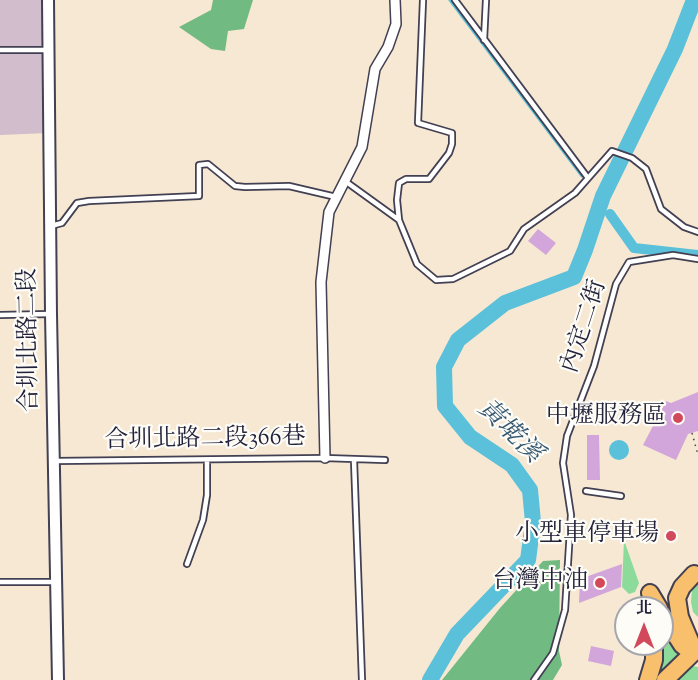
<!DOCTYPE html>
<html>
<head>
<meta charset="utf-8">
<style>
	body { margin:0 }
	#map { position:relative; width:698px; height:680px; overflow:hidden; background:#f6e8d2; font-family:"Sorts Mill Goudy","Noto Serif TC",serif }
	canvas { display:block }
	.north { position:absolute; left:614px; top:596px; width:60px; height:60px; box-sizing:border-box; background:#fdfcf7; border:2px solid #a5a5ac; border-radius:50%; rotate:0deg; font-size:16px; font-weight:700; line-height:24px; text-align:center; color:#22223b }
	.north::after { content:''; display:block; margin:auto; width:21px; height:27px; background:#d1495b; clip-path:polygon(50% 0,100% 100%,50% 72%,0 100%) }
</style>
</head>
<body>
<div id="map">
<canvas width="698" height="680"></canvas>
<div class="north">北</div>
</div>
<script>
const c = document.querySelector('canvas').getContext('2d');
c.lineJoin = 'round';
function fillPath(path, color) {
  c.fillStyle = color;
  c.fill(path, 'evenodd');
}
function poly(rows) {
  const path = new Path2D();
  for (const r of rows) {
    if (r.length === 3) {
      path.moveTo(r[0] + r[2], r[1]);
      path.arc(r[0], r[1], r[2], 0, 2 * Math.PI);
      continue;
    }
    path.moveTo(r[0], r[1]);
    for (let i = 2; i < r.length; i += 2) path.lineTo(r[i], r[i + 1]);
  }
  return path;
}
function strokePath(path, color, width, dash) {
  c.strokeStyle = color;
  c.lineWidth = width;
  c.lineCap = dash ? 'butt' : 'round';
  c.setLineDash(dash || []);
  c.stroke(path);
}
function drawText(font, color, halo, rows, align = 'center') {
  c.font = font + ' "Sorts Mill Goudy","Noto Serif TC",serif';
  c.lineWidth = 4.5;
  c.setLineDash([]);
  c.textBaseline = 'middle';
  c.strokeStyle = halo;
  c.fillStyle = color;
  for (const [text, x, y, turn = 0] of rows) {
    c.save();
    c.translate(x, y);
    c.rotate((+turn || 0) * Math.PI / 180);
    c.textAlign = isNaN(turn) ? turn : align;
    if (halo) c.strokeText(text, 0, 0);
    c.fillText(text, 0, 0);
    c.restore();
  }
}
const industrial = poly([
	[0,0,43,0,48,133,0,135]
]);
const green = poly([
	[624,540,639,583,635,592,629,594,622,587],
	[698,580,698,617,693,612,691,602,692,590],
	[662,628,678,648,678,654,676,661,660,679,658,676],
	[693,666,698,667,698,680,669,680,682,667]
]);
const forest = poly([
	[213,0,253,0,244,29,228,31,225,51,211,49,179,27,211,10],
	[560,560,559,651,562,665,553,680,442,680,500,608,543,561]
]);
const water = poly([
	[619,450,10]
]);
const stream = poly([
	[450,0,582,176]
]);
const canal = poly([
	[610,214,634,248,698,255]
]);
const river = poly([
	[430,680,457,634,528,560,533,522,530,490,512,465,470,437,445,406,444,367,458,340,505,303,574,277,585,250,603,196,675,49,694,0]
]);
const building = poly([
	[538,229,556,243,546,255,528,241],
	[698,392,698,431,688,434,676,460,643,445,666,401,671,403],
	[587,435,599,435,600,480,587,480],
	[622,564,621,587,579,603,580,579],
	[591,646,614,651,611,666,588,661]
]);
const path = poly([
	[692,433,698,455]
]);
const service = poly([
	[455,0,588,178],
	[484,40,486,0],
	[0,50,48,50],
	[345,181,399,220,417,264,436,280,453,279,510,251,524,229,575,193,612,151,632,158,646,169,661,209,684,227,698,232],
	[399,220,397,200,399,183,406,179,429,179,449,153,452,144,452,133,418,123,423,0],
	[51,226,62,223,77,203,89,201,199,196,199,165,208,164,235,186,245,187,289,186,336,197],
	[0,315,51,314],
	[354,460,362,680],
	[55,461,325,458,385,460],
	[586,491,621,496],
	[187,564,203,520,207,495,207,460],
	[0,582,57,582],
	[534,680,553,653,565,610,571,515,563,463,567,436,594,366,616,284,629,262,673,255,698,259]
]);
const minor = poly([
	[325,458,321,282,329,212,362,147,375,69,388,47,396,24,395,0]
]);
const tertiary = poly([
	[48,0,51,314,58,680]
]);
const motorway = poly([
	[650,593,659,608],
	[662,614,682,645,691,652],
	[693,653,691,643,680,617,677,598,682,587,694,574],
	[648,680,654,660,654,644],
	[665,680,693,653]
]);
const markers = [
	[678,418,6,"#d1495b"],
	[671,536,6,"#d1495b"],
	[600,583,6,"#d1495b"]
];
const streetNames = [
	["內定二街",586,327,-72],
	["合圳北路二段",31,340,-91],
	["合圳北路二段366巷",205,441,-1]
];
const poiNames = [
	["中壢服務區",666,418],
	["小型車停車場",659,536],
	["台灣中油",588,583]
];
const waterNames = [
	["黃墘溪",508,433,44]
];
fillPath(industrial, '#d1bdcb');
fillPath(green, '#8cdb9a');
fillPath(forest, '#71bb82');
fillPath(water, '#5bc0d9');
strokePath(stream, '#5bc0d9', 3);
strokePath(canal, '#5bc0d9', 10);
strokePath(river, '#5bc0d9', 16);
fillPath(building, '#d2a6da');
strokePath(service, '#424052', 8);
strokePath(minor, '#424052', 12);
strokePath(tertiary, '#424052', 14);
strokePath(motorway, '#424052', 20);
strokePath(path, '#424052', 1.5, [1.5, 4.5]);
strokePath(service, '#fff', 4.5);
strokePath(minor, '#fff', 9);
strokePath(tertiary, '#fff', 10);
strokePath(motorway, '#f8bf6c', 16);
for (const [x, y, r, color] of markers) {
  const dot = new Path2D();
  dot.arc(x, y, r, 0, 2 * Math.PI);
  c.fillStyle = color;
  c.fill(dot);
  strokePath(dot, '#fdfcf7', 2);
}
drawText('24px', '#22223b', '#fdfcf7', streetNames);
drawText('24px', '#22223b', '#fdfcf7', poiNames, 'right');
drawText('italic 26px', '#365972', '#fdfcf7', waterNames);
</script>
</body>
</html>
